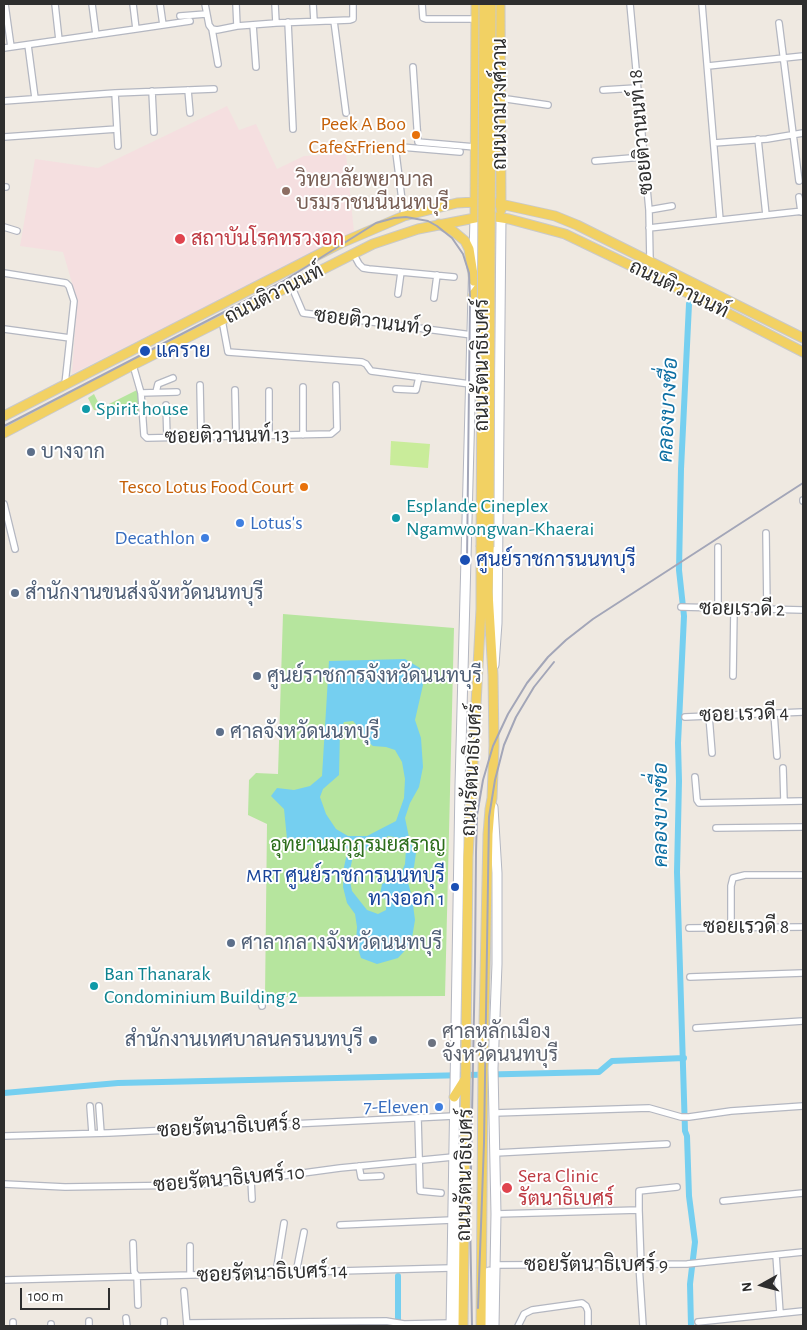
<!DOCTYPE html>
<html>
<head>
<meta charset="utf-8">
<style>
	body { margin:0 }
	#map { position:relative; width:807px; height:1330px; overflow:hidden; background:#efe9e1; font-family:"Alegreya Sans",sans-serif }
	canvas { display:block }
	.frame { position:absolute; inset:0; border:5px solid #2e2e2e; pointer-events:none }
	.north { position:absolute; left:737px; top:1260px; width:50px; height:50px; -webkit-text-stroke:4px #fff; paint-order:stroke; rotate:263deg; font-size:14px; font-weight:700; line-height:20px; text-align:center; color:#2e2e2e }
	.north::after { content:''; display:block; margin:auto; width:18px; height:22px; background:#2e2e2e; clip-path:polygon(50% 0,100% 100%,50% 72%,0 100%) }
	.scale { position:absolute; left:20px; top:1288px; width:90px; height:22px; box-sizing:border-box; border:2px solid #2e2e2e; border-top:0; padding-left:6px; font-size:15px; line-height:18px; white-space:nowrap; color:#2e2e2e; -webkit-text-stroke:4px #fff; paint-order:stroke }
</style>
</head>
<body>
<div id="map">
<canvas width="807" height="1330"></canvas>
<div class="frame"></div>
<div class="north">N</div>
<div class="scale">100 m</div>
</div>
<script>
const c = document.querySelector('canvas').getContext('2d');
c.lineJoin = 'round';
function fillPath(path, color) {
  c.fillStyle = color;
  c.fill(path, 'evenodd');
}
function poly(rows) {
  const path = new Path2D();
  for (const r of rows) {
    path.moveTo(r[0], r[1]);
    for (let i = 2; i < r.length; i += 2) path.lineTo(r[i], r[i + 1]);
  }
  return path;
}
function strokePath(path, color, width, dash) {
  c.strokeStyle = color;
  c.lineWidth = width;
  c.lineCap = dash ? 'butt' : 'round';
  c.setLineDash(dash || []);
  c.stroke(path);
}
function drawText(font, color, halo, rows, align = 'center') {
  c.font = font + ' "Alegreya Sans",Sarabun,sans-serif';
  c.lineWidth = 4;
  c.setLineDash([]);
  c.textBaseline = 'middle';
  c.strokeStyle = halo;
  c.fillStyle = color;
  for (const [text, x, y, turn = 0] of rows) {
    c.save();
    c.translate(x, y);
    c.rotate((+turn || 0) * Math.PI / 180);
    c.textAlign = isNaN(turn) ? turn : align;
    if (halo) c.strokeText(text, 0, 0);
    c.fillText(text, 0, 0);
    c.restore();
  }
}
const medical = poly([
	[227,106,239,130,256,124,277,169,304,156,346,154,354,232,72,374,77,300,63,252,20,246,35,159,98,168]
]);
const green = poly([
	[139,389,139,411,94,410,88,398,94,394,101,408],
	[283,614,454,628,445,996,265,997,267,824,248,815,249,780,256,773,278,774]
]);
const pitch = poly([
	[391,441,430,444,428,468,390,465]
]);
const water = poly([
	[405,659,420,668,423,685,415,720,421,738,423,767,419,787,410,803,405,818,410,842,416,853,414,867,407,879,412,897,415,920,411,944,398,958,377,964,361,958,356,942,357,927,355,914,347,903,343,887,344,867,348,849,330,844,315,845,300,845,287,839,284,809,271,796,277,788,294,790,310,786,322,776,329,661],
	[353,721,361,730,366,740,373,746,386,747,395,750,402,762,405,779,404,798,396,821,367,836,348,836,336,829,326,814,320,797,323,789,339,775,340,731,344,722],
	[388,836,399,838,406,849,405,864,400,876,382,884,380,895,386,900,386,910,378,914,367,910,352,891,350,881,350,870,353,856,358,851,364,849,370,852]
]);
const canal = poly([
	[689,304,681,469,679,570,684,616,678,743,679,781,677,872,685,1131,687,1136,689,1196,695,1242,690,1284,691,1326],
	[4,1093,118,1083,599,1072,612,1061,684,1058],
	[398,1326,398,1276]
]);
const minor = poly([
	[5,4,11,47],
	[55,4,59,40],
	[92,4,96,35],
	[205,4,209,25,212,29,218,64],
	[236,4,237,26],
	[275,4,276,23],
	[313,4,314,21],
	[422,4,423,18,426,19,476,19],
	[630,4,649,210,650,261],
	[702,4,720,220],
	[180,16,206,14],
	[334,21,346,113],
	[288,22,293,129],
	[779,23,799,181],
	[163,25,190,21],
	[253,25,256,67],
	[136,29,163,25,160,4],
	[212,29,217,30,237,26,276,23,350,20,353,19,353,4],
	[28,45,35,98],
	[4,48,136,29,133,4],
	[708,66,803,56],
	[413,67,418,142,475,147],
	[188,90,190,113],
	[603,90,636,88],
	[152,91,154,132],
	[500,98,548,105],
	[4,101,115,93,214,89],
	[117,129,118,146],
	[4,137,117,129,115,93],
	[758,139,766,215],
	[714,143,767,139,803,133],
	[595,161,643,157],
	[4,187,6,187],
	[799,197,801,212],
	[649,210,672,206],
	[404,216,396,153,401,147,460,152],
	[4,227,17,231],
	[649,228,803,211],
	[353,253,359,264,363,268,369,269,454,277],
	[4,273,66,283,69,286,74,301,65,384],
	[291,285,303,313,472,335],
	[398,294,401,272],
	[434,298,437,275],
	[222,320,228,352,362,362,366,364,371,371,470,384],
	[4,329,70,338],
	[133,365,141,393,144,435,147,438,331,434,337,429,336,385],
	[200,385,201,436],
	[303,387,303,435],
	[396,389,416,390,419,377],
	[235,390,236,436],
	[269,391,269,436],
	[156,392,158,384,173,378],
	[141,393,177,392],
	[166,405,167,437],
	[803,501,803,500],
	[4,504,15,549],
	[766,533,767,609],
	[718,547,718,608],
	[681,607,803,610],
	[733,676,734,609],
	[774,713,777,756],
	[709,716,712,753],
	[685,717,803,712],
	[783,768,784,801],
	[695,777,697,800,699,803,803,801],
	[716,828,803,827],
	[731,927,731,886,733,878,745,875,803,875],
	[689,928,803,927],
	[690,977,803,973],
	[261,1000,262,1006],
	[696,1028,803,1021],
	[90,1106,92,1133],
	[99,1106,101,1133],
	[494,1113,649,1108,681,1117,689,1117,731,1111,803,1106],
	[418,1118,420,1191,441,1193],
	[4,1136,109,1133,454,1116],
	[495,1153,667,1144],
	[359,1166,361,1177,381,1176],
	[251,1180,252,1199],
	[4,1184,65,1187,193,1185,244,1181,340,1168,453,1157],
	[723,1201,803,1193],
	[639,1210,639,1191,677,1187],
	[496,1214,639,1210,641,1265],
	[340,1225,452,1220],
	[133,1243,134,1272,137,1276,138,1305],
	[190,1246,190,1275],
	[776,1255,780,1313],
	[495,1265,687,1264,803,1252],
	[639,1265,643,1326],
	[276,1273,284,1223],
	[296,1273,304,1232],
	[4,1280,451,1268],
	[184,1291,187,1326],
	[126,1318,127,1326],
	[89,1321,89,1326],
	[164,1321,164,1326],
	[13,1322,13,1326],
	[698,1322,803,1311],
	[187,1323,386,1321,404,1324,451,1323],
	[51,1324,51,1326],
	[518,1326,524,1314,532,1310,582,1303,586,1306,588,1311,588,1326]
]);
const secondary = poly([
	[494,665,497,623,501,218],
	[493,807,497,873,497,964,493,1068,496,1214,494,1326],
	[451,1326,460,785,475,217],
	[457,1326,459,1149],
	[488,1326,489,1272]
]);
const primary = poly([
	[500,4,501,210],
	[475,217,476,4],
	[439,224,453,231,465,241,469,249,474,281],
	[473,295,484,281],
	[4,416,341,243,404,216,457,203,475,202,496,203,555,216,577,225,803,338],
	[4,433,133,365,373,244,418,229,480,217,489,216,509,219,565,234,700,299,803,352],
	[454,1097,466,1078],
	[463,1326,468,857,481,609,481,547],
	[481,1326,483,1070,488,834,490,809,492,798,494,746,493,675,488,592,489,547]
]);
const rail = poly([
	[4,426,282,282,376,223,394,218,406,217,428,221,437,226,452,238,463,254,469,273,470,298,467,561],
	[478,1308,484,1143,489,817,495,780,504,745,516,717,534,687,554,662],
	[472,1326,470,1218,475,961,476,852,477,815,483,780,493,746,508,714,527,683,548,657,566,640,593,619,803,483]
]);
const primaryBridge = poly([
	[481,547,484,4],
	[489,547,491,4]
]);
const markers = [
	[416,135,5,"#e8710a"],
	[286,191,5,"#8d6e63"],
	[180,239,6,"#e0444e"],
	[145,351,6,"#1a4fb4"],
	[86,409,5,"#0f9aa8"],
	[31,452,5,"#5c6f8a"],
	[304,487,5,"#e8710a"],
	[396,518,5,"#0f9aa8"],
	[240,523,5,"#3f7fe0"],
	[205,538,5,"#3f7fe0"],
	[465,560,6,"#1a4fb4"],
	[15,593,5,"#5c6f8a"],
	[257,676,5,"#5c6f8a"],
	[220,732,5,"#5c6f8a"],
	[455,887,5,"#1a4fb4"],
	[231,943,5,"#5c6f8a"],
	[94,986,5,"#0f9aa8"],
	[373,1040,5,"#5c6f8a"],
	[432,1043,5,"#6b7280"],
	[439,1107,5,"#3f7fe0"],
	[507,1188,6,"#e0444e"]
];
const streetNames = [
	["ถนนงามวงศ์วาน",500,104,-90],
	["ซอยติวานนท์ 18",641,132,-95],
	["ถนนติวานนท์",679,289,26],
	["ถนนติวานนท์",274,294,-27],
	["ซอยติวานนท์ 9",373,322,7],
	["ถนนรัตนาธิเบศร์",482,365,-90],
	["ซอยติวานนท์ 13",227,436,-1],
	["ซอยเรวดี 2",742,609,1],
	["ซอย เรวดี 4",744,714,-2],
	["ถนนรัตนาธิเบศร์",472,770,-87],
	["ซอยเรวดี 8",746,927],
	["ซอยรัตนาธิเบศร์ 8",229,1127,-3],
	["ถนนรัตนาธิเบศร์",465,1175,-89],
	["ซอยรัตนาธิเบศร์ 10",229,1179,-5],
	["ซอยรัตนาธิเบศร์ 9",596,1265],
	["ซอยรัตนาธิเบศร์ 14",272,1273,-2]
];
const foodNames = [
	["Peek A Boo",406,124],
	["Cafe&Friend",406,147],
	["Tesco Lotus Food Court",294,487]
];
const educationNames = [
	["วิทยาลัยพยาบาล",296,180],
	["บรมราชนนีนนทบุรี",296,203]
];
const healthNames = [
	["สถาบันโรคทรวงอก",191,239],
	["Sera Clinic",518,1176],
	["รัตนาธิเบศร์",518,1199]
];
const transitNames = [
	["แคราย",156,351],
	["ศูนย์ราชการนนทบุรี",476,560],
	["MRT ศูนย์ราชการนนทบุรี",445,876,"right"],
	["ทางออก 1",445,899,"right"]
];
const cultureNames = [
	["Spirit house",96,409],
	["Esplande Cineplex",406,506],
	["Ngamwongwan-Khaerai",406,529],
	["Ban Thanarak",104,974],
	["Condominium Building 2",104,997]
];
const serviceNames = [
	["บางจาก",41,452],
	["สำนักงานขนส่งจังหวัดนนทบุรี",25,593],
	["ศูนย์ราชการจังหวัดนนทบุรี",267,676],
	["ศาลจังหวัดนนทบุรี",230,732],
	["ศาลากลางจังหวัดนนทบุรี",241,943],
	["สำนักงานเทศบาลนครนนทบุรี",363,1040,"right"]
];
const shopNames = [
	["Lotus's",250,523,"left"],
	["Decathlon",195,538],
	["7-Eleven",429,1107]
];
const parkNames = [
	["อุทยานมกุฎรมยสราญ",358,845]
];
const worshipNames = [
	["ศาลหลักเมือง",442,1032],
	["จังหวัดนนทบุรี",442,1055]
];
const waterNames = [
	["คลองบางซื่อ",668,410,-87],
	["คลองบางซื่อ",661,815,-90]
];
fillPath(medical, '#f5dfe0');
fillPath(green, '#b6e59e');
fillPath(pitch, '#c9ec9a');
fillPath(water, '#75cff0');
strokePath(canal, '#75cff0', 6);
strokePath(minor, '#b4b7c1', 8);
strokePath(secondary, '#b4b7c1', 11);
strokePath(primary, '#c9c9c9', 11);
strokePath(minor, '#fff', 5.5);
strokePath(secondary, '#fff', 9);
strokePath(primary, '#f2d163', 9);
strokePath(rail, '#a3a6b8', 2);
strokePath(primaryBridge, '#c9c9c9', 11, []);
strokePath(primaryBridge, '#f2d163', 9);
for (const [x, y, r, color] of markers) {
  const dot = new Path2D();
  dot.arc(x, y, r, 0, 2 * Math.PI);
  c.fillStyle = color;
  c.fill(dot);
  strokePath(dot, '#fff', 2);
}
drawText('20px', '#2e2e2e', '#fff', streetNames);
drawText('20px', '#c56008', '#fff', foodNames, 'right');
drawText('20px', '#785e54', '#fff', educationNames, 'left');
drawText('20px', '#be3a42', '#fff', healthNames, 'left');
drawText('20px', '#164399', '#fff', transitNames, 'left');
drawText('20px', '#0d838f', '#fff', cultureNames, 'left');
drawText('20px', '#4e5e75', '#fff', serviceNames, 'left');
drawText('20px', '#366cbe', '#fff', shopNames, 'right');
drawText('20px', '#2c6e1b', '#fff', parkNames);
drawText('20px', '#5b616d', '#fff', worshipNames, 'left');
drawText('italic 21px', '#0d6fa3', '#fff', waterNames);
</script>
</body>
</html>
